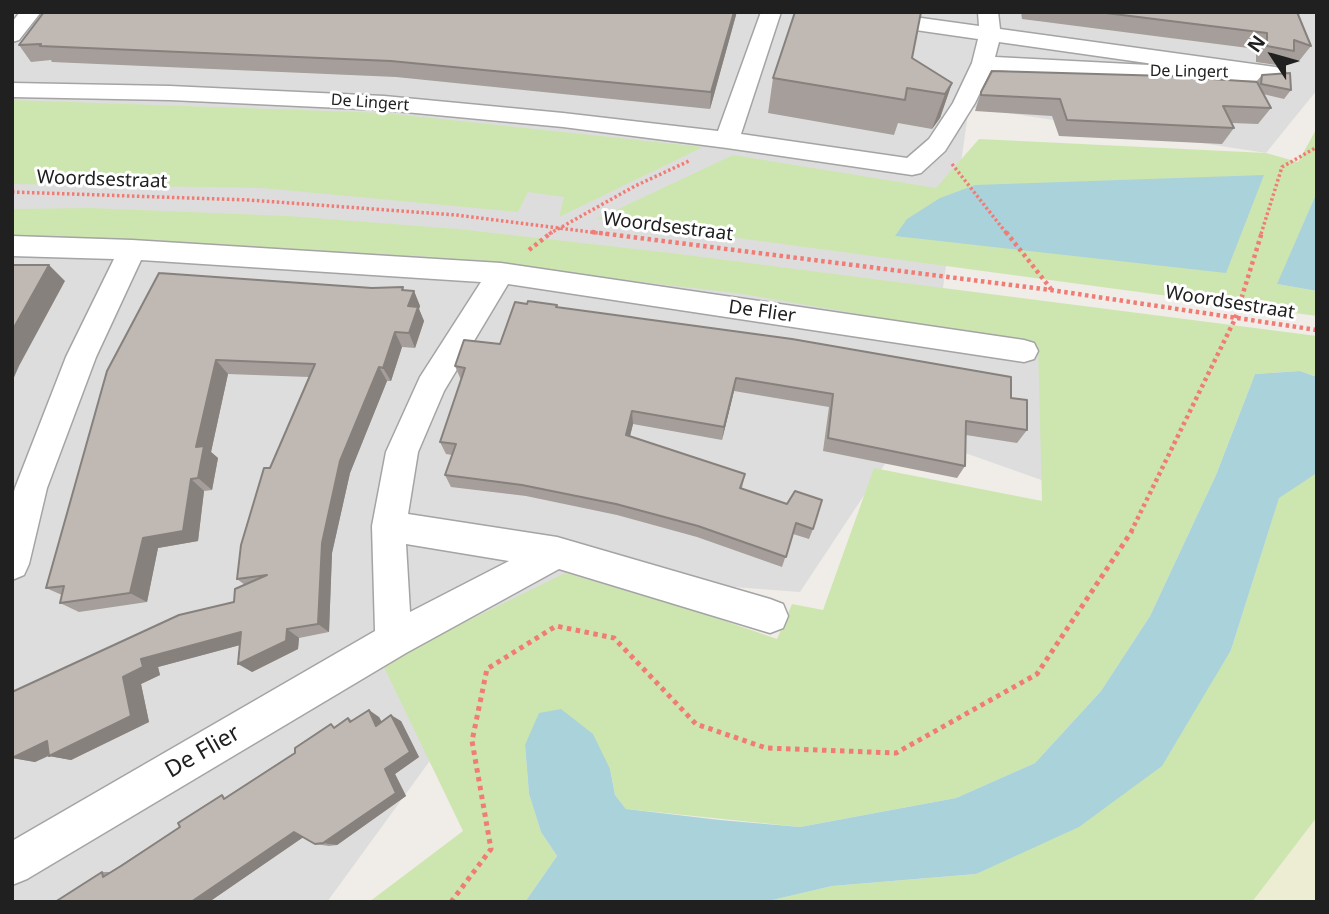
<!DOCTYPE html>
<html>
<head>
<meta charset="utf-8">
<style>
	body { margin:0 }
	#map { position:relative; width:1329px; height:914px; overflow:hidden; background:#f0ece7; font-family:"Noto Sans",sans-serif }
	canvas { display:block }
	.frame { position:absolute; inset:0; border:14px solid #202020; pointer-events:none }
	.north { position:absolute; left:1238px; top:21px; width:70px; height:70px; -webkit-text-stroke:5px #fff; paint-order:stroke; rotate:306deg; font-size:19px; font-weight:700; line-height:28px; text-align:center; color:#202020 }
	.north::after { content:''; display:block; margin:auto; width:24px; height:32px; background:#202020; clip-path:polygon(50% 0,100% 100%,50% 72%,0 100%) }
</style>
</head>
<body>
<div id="map">
<canvas width="1329" height="914"></canvas>
<div class="frame"></div>
<div class="north">N</div>
</div>
<script>
const c = document.querySelector('canvas').getContext('2d');
c.lineJoin = 'round';
function fillPath(path, color) {
  c.fillStyle = color;
  c.fill(path, 'evenodd');
}
function poly(rows) {
  const path = new Path2D();
  for (const r of rows) {
    path.moveTo(r[0], r[1]);
    for (let i = 2; i < r.length; i += 2) path.lineTo(r[i], r[i + 1]);
  }
  return path;
}
function strokePath(path, color, width, dash) {
  c.strokeStyle = color;
  c.lineWidth = width;
  c.lineCap = dash ? 'butt' : 'round';
  c.setLineDash(dash || []);
  c.stroke(path);
}
function drawText(font, color, halo, rows, align = 'center') {
  c.font = font + ' "Noto Sans",sans-serif';
  c.lineWidth = 6;
  c.setLineDash([]);
  c.textBaseline = 'middle';
  c.strokeStyle = halo;
  c.fillStyle = color;
  for (const [text, x, y, turn = 0] of rows) {
    c.save();
    c.translate(x, y);
    c.rotate((+turn || 0) * Math.PI / 180);
    c.textAlign = isNaN(turn) ? turn : align;
    if (halo) c.strokeText(text, 0, 0);
    c.fillText(text, 0, 0);
    c.restore();
  }
}
const residential = poly([
	[12,12,1317,12,1317,90,1266,153,969,107,941,301,1062,321,1081,494,906,432,800,592,654,581,530,638,445,740,327,902,12,902]
]);
const farmland = poly([
	[1317,817,1317,902,1252,902]
]);
const grass = poly([
	[12,100,385,113,703,147,559,217,564,197,528,192,518,212,262,188,12,184],
	[1317,128,1317,192,1278,284,1317,291,1317,316,597,219,733,155,936,188,979,139,1266,153,1298,162],
	[91,208,288,216,458,229,671,253,1317,336,1317,377,1300,371,1255,374,1216,475,1150,616,1101,691,1035,763,956,798,800,827,626,809,615,795,610,769,525,745,529,794,541,832,557,856,525,902,369,902,463,831,382,663,565,573,693,610,777,639,792,604,823,610,874,468,1042,501,1038,345,743,294,434,257,159,242,12,237,12,209],
	[1317,473,1317,817,1252,902,764,902,832,886,976,874,1231,650,1279,497]
]);
const water = poly([
	[1264,175,1226,273,895,236,907,219,940,198,975,185],
	[1317,192,1317,291,1277,284],
	[1300,371,1317,377,1317,473,1279,498,1231,650,1162,766,1079,827,976,874,832,886,764,902,525,902,557,856,541,832,529,794,525,745,539,713,561,709,593,734,610,769,615,795,626,809,720,820,800,827,956,798,1035,763,1101,691,1150,616,1216,475,1255,374]
]);
const pathFar2 = poly([
	[952,164,1007,234],
	[12,192,249,200,456,215,606,234],
	[549,234,635,186,689,161],
	[1261,234,1282,167,1317,147]
]);
const pathFar1 = poly([
	[592,232,1051,290,1317,330],
	[1006,232,1051,289],
	[529,250,552,232],
	[1131,532,1235,319,1262,232]
]);
const path = poly([
	[451,902,491,849,472,741,487,669,556,626,614,638,696,724,766,748,896,753,1037,674,1132,531]
]);
const minor = poly([
	[20,12,41,12,19,40,12,42,12,22,20,12],
	[761,12,781,12,741,134,907,158,929,139,953,103,972,63,978,39,832,18,825,16,822,12,878,12,979,26,978,12,998,12,1000,29,1275,67,1283,69,1286,74,1283,79,1275,81,1147,79,991,70,975,103,945,151,921,173,912,175,727,148,563,127,384,110,170,100,12,97,12,83,170,86,384,96,563,113,718,131,761,12],
	[999,42,1168,66,995,57,999,42],
	[12,236,132,240,501,263,1024,340,1034,343,1038,351,1034,359,1024,362,508,284,444,391,418,452,408,514,557,537,770,599,783,604,788,616,783,628,770,633,559,569,406,653,27,879,12,885,12,841,375,631,372,526,386,452,420,377,481,282,141,260,96,357,47,488,29,564,24,575,12,580,12,498,15,488,66,357,114,259,12,256,12,236],
	[406,544,509,561,410,612,406,544]
]);
const wall = poly([
	[44,12,736,15,710,109,396,77,52,62,51,60,31,62,19,45],
	[1021,12,1296,12,1311,46,1299,61,1289,58,1283,66,1256,62,1256,49,1022,19],
	[912,58,952,83,940,118,932,129,898,123,894,135,768,113,773,78],
	[1262,75,1291,90,1284,99,1263,94,1271,108,1258,124,1232,123,1234,128,1222,144,1059,136,1052,116,975,111,981,92,1256,82],
	[403,287,404,290,414,291,420,306,419,309,424,321,415,348,402,347,391,381,387,381,350,473,332,553,329,632,299,638,298,649,252,672,240,645,158,667,160,675,141,684,149,722,71,760,49,756,35,762,12,758,234,602,245,585,237,579,270,468,309,377,228,374,211,452,218,458,212,490,204,491,198,541,158,548,147,602,79,612,60,603,62,595,46,588,107,371,372,288],
	[558,308,1011,398,1027,430,1017,443,966,435,965,466,957,478,823,451,829,407,734,391,722,440,633,424,630,436,745,474,742,488,813,529,809,539,793,534,782,567,697,537,617,515,526,496,451,487,445,475,452,455,446,454,440,442,461,380,455,366,500,344],
	[379,717,382,722,401,721,419,757,395,774,406,796,337,845,329,846,315,844,303,837,209,902,55,902,102,872,110,872,348,718,353,721]
]);
const shadedWall = poly([
	[734,12,737,12,736,15,710,109,711,92],
	[952,83,940,118,932,129,945,94],
	[49,265,65,281,19,366,12,382,12,331],
	[414,291,420,306,419,309,424,321,415,348,409,333,408,306],
	[395,332,402,347,391,381,383,368],
	[216,360,228,374,211,452,218,458,212,490,198,478,196,447],
	[379,367,387,381,350,473,332,553,329,632,318,624,322,543,340,461],
	[736,378,734,391,722,440,724,427],
	[632,411,633,424,627,448,626,435],
	[191,479,204,491,198,541,158,548,147,602,130,593,143,538],
	[287,629,299,638,298,649,252,672,238,664],
	[241,632,255,641,158,667,160,675,141,684,149,722,71,760,49,756,141,659],
	[369,710,379,717,386,731,376,726],
	[391,715,401,721,419,757,395,774,406,796,337,845,323,843,385,769],
	[47,741,68,746,35,762,12,758],
	[294,832,308,834,209,902,191,902]
]);
const building = poly([
	[44,12,734,12,711,92,391,61,40,46,41,44,19,45,44,12],
	[795,12,921,12,912,58,952,83,945,94,907,88,905,100,773,78,795,12],
	[1098,12,1297,12,1311,46,1294,40,1294,51,1267,46,1267,33,1098,12],
	[992,71,1167,76,1257,82,1271,108,1223,106,1234,128,1067,120,1060,99,981,95,981,92,992,71],
	[1290,73,1291,90,1261,84,1262,75,1290,73],
	[12,265,49,265,12,331,12,265],
	[159,273,372,288,403,287,402,290,414,291,408,306,418,307,409,333,395,332,383,368,379,367,340,461,322,543,318,624,287,629,286,641,238,664,241,632,141,659,143,667,123,677,131,716,49,756,47,741,12,758,12,692,179,615,234,602,235,589,267,575,237,579,241,545,264,468,270,468,315,364,216,360,196,447,204,446,198,478,191,479,183,531,143,538,130,593,60,603,64,586,46,588,107,371,159,273],
	[528,301,557,305,556,307,792,339,1011,377,1011,398,1027,400,1027,430,966,421,965,466,828,438,833,394,736,378,724,427,632,411,626,435,745,474,740,488,787,504,795,491,822,500,813,529,796,523,786,557,698,526,616,504,522,485,445,475,456,444,440,442,465,368,455,366,464,340,500,344,515,302,527,304,528,301],
	[369,710,376,726,391,715,410,752,385,769,396,793,323,843,315,844,294,832,191,902,55,902,102,872,103,877,121,866,180,827,178,823,222,795,224,799,295,753,295,748,331,724,334,728,348,718,350,722,369,710]
]);
const farStreetnames = [
	["De Lingert",1189,72,1],
	["De Lingert",370,103,4]
];
const streetNames = [
	["Woordsestraat",102,180,2],
	["Woordsestraat",668,227,7],
	["Woordsestraat",1230,303,9],
	["De Flier",762,312,8]
];
const nearStreetnames = [
	["De Flier",203,752,-30]
];
fillPath(residential, '#dedddd');
fillPath(farmland, '#ecedd3');
fillPath(grass, '#cde6b0');
fillPath(water, '#aad2da');
strokePath(minor, '#a4a4a4', 3);
strokePath(pathFar2, '#f17c76', 3.5, [2.5, 2.5]);
strokePath(pathFar1, '#f17c76', 4.5, [3.5, 3.5]);
strokePath(path, '#f17c76', 5, [4.5, 4.5]);
fillPath(minor, '#fff');
fillPath(wall, '#a59e9a');
fillPath(shadedWall, '#86817d');
fillPath(building, '#c0b8b3');
strokePath(building, '#86817d', 2);
drawText('16px', '#202020', '#fff', farStreetnames);
drawText('19px', '#202020', '#fff', streetNames);
drawText('23px', '#202020', '#fff', nearStreetnames);
</script>
</body>
</html>
